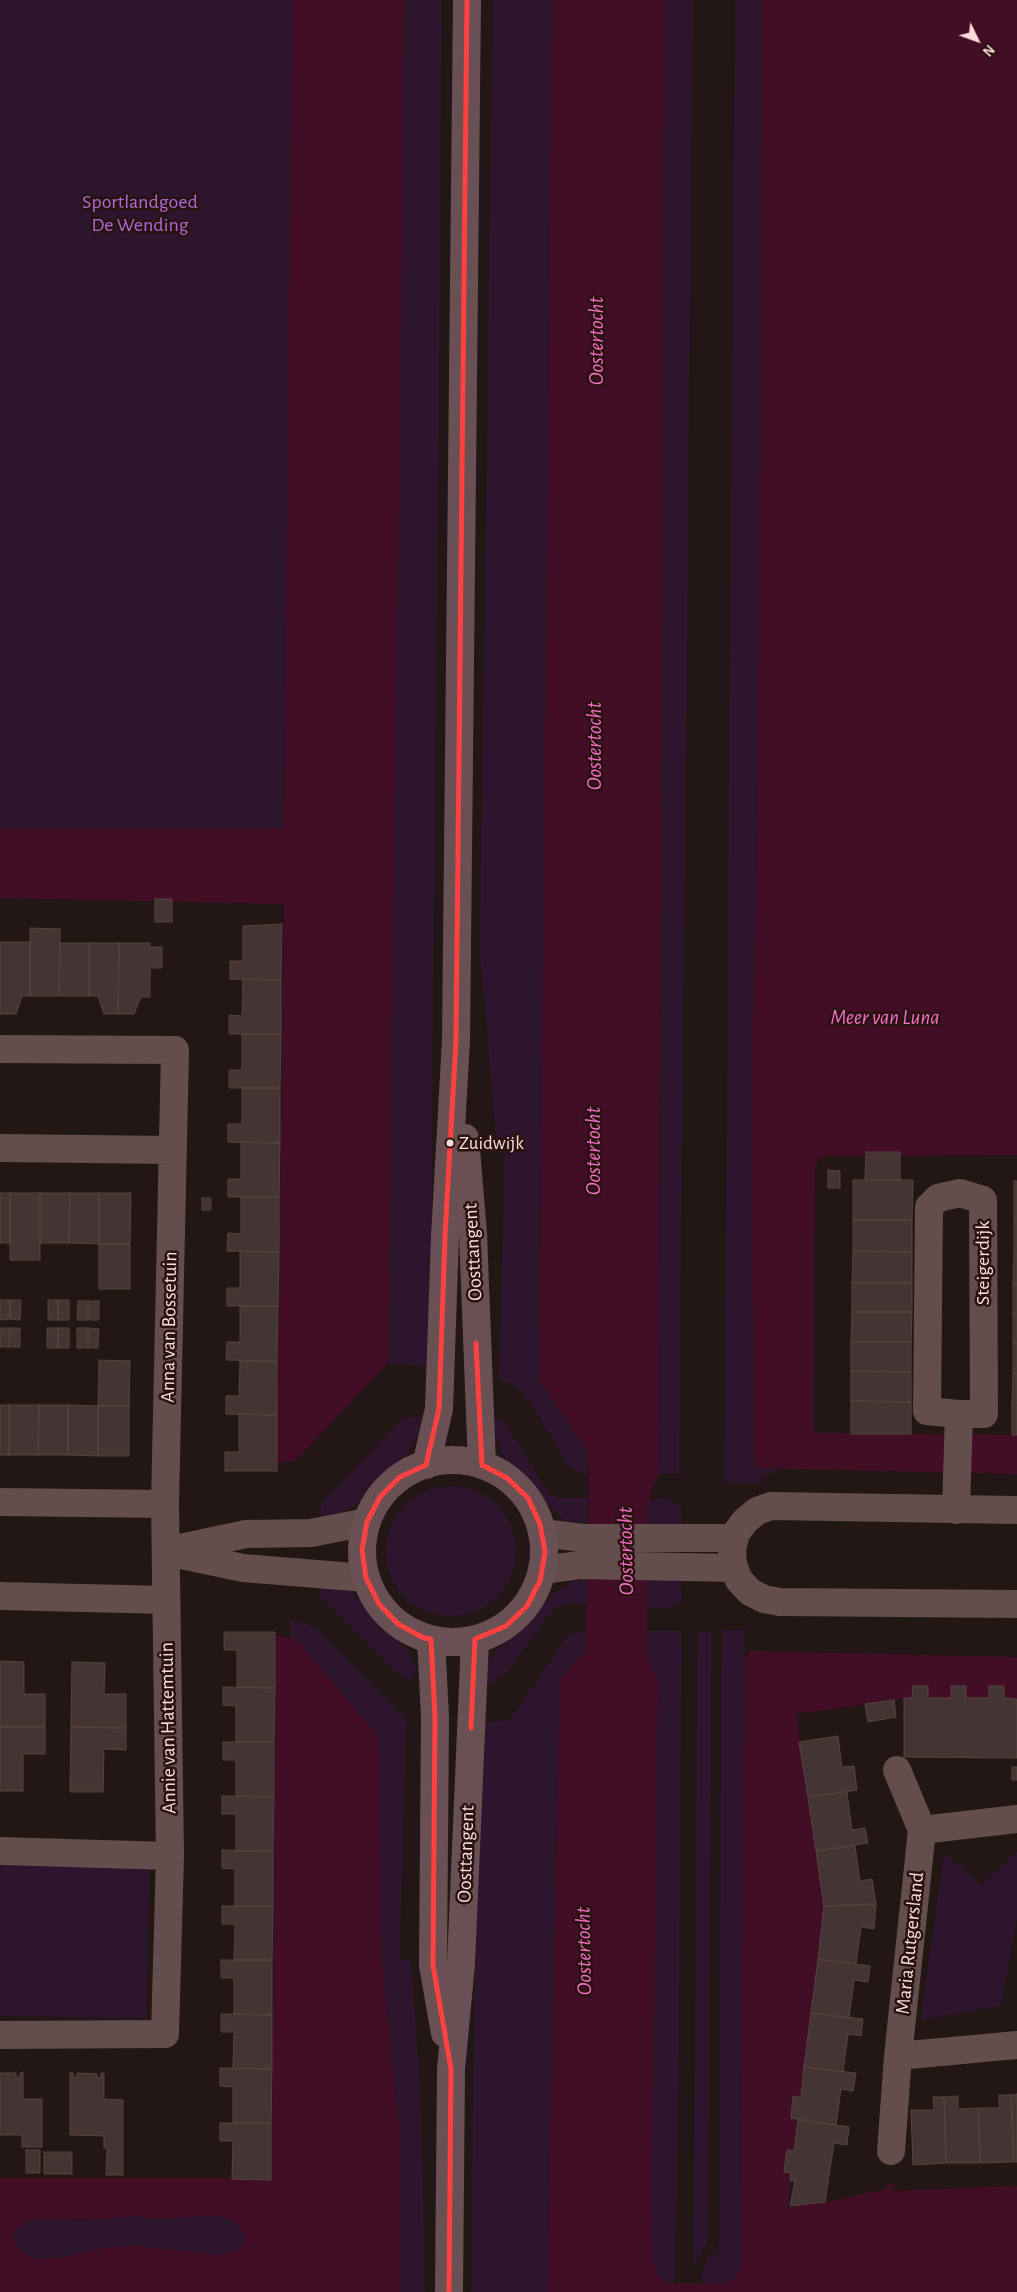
<!DOCTYPE html>
<html>
<head>
<meta charset="utf-8">
<style>
	body { margin:0 }
	#map { position:relative; width:1017px; height:2292px; overflow:hidden; background:#231716; font-family:"Alegreya Sans",sans-serif }
	canvas { display:block }
	.north { position:absolute; left:952px; top:15px; width:50px; height:50px; -webkit-text-stroke:4px #281311; paint-order:stroke; rotate:132deg; font-size:14px; font-weight:700; line-height:20px; text-align:center; color:#fddbda }
	.north::after { content:''; display:block; margin:auto; width:18px; height:22px; background:#fddbda; clip-path:polygon(50% 0,100% 100%,50% 72%,0 100%) }
</style>
</head>
<body>
<div id="map">
<canvas width="1017" height="2292"></canvas>
<div class="north">N</div>
</div>
<script>
const c = document.querySelector('canvas').getContext('2d');
c.lineJoin = 'round';
function fillPath(path, color) {
  c.fillStyle = color;
  c.fill(path, 'evenodd');
}
function poly(rows) {
  const path = new Path2D();
  for (const r of rows) {
    if (r.length === 3) {
      path.moveTo(r[0] + r[2], r[1]);
      path.arc(r[0], r[1], r[2], 0, 2 * Math.PI);
      continue;
    }
    path.moveTo(r[0], r[1]);
    for (let i = 2; i < r.length; i += 2) path.lineTo(r[i], r[i + 1]);
  }
  return path;
}
function strokePath(path, color, width, dash) {
  c.strokeStyle = color;
  c.lineWidth = width;
  c.lineCap = dash ? 'butt' : 'round';
  c.setLineDash(dash || []);
  c.stroke(path);
}
function drawText(font, color, halo, rows, align = 'center') {
  c.font = font + ' "Alegreya Sans",sans-serif';
  c.lineWidth = 5;
  c.setLineDash([]);
  c.textBaseline = 'middle';
  c.strokeStyle = halo;
  c.fillStyle = color;
  for (const [text, x, y, turn = 0] of rows) {
    c.save();
    c.translate(x, y);
    c.rotate((+turn || 0) * Math.PI / 180);
    c.textAlign = isNaN(turn) ? turn : align;
    if (halo) c.strokeText(text, 0, 0);
    c.fillText(text, 0, 0);
    c.restore();
  }
}
const green = poly([
	[0,0,292,0,284,829,0,829],
	[404,0,442,0,430,1367,388,1363],
	[493,0,552,0,539,1379,588,1452,588,1474,577,1472,566,1462,532,1405,520,1390,513,1384,499,1381,505,1141,496,1138,480,951],
	[665,0,693,0,679,1474,658,1474],
	[735,0,762,0,758,783,752,1069,754,1462,757,1468,778,1469,756,1483,724,1483],
	[422,1416,420,1431,408,1453,369,1493,351,1508,340,1513,321,1516,321,1504,403,1418],
	[497,1419,506,1424,550,1495,560,1498,589,1498,588,1522,571,1522,562,1518,549,1506,542,1494,529,1479,512,1467,501,1453,491,1421],
	[451,1551,65],
	[668,1498,682,1508,682,1527,647,1527,649,1499],
	[647,1578,681,1581,682,1601,667,1609,647,1608],
	[587,1580,587,1605,570,1603,553,1609,508,1671,492,1683,482,1684,488,1660,511,1637,528,1624,554,1593,572,1582],
	[322,1582,348,1587,373,1618,400,1642,417,1667,411,1683,392,1669,319,1595],
	[290,1619,310,1625,320,1632,406,1720,400,1958,411,1960,420,2085,425,2292,399,2292,399,2125,382,1964,290,1636],
	[722,1630,745,1630,744,1661,741,2268,740,2273,733,2280,723,2284,702,2283,702,2269,709,2256,719,2253],
	[587,1631,586,1650,560,1680,547,2292,471,2292,476,1891,486,1722,510,1720,568,1635],
	[647,1631,682,1631,677,2189,674,2283,665,2282,659,2277,656,2273,653,2260,652,2189,656,1856,655,1768,659,1685,647,1655],
	[698,1631,711,1631,708,2242,693,2266],
	[944,1852,981,1885,1017,1852,1017,1917,1001,2006,921,2020],
	[0,1866,149,1867,147,2018,0,2016],
	[216,2215,233,2221,243,2231,245,2243,238,2249,223,2255,130,2245,101,2249,60,2258,39,2259,25,2254,16,2245,13,2233,23,2223,38,2220,104,2219,135,2216,161,2219]
]);
const water = poly([
	[292,0,404,0,403,173,388,1363,296,1460,277,1463,284,904,0,898,0,829,284,829],
	[552,0,665,0,658,1474,649,1499,647,1527,647,1655,659,1685,655,1768,656,1856,652,2189,653,2260,656,2273,665,2282,670,2283,723,2284,733,2280,741,2268,744,1659,751,1651,1017,1657,1017,1698,1004,1698,1004,1686,989,1698,966,1698,966,1686,951,1686,951,1698,928,1698,928,1686,913,1686,912,1698,796,1714,824,1906,801,2097,793,2096,791,2118,798,2120,794,2150,787,2150,784,2171,791,2173,788,2208,836,2200,886,2189,887,2184,893,2184,893,2191,1017,2186,1017,2292,547,2292,560,1680,586,1650,589,1498,588,1452,539,1379],
	[762,0,1017,0,1017,1155,900,1156,900,1152,866,1152,866,1156,825,1156,818,1161,815,1168,813,1428,814,1431,819,1433,1017,1435,1017,1474,757,1468,754,1462,752,1069,758,783],
	[276,1636,297,1639,379,1738,382,1964,399,2125,399,2292,0,2292,0,2178,272,2178],
	[216,2215,233,2221,243,2231,245,2243,238,2249,223,2255,130,2245,101,2249,60,2258,39,2259,25,2254,16,2245,13,2233,23,2223,38,2220,104,2219,135,2216,161,2219]
]);
const building = poly([
	[155,899,172,899,172,922,155,922,155,899],
	[282,924,281,980,230,979,230,961,243,961,243,926,282,924],
	[30,928,60,929,59,996,30,996,30,928],
	[0,942,30,942,30,996,22,996,16,1014,0,1014,0,942],
	[60,943,89,943,89,996,59,996,60,943],
	[89,943,119,943,118,1014,104,1014,98,996,89,996,89,943],
	[119,943,150,943,149,947,162,947,162,968,150,968,150,997,141,997,134,1014,118,1014,119,943],
	[243,979,281,980,281,1034,229,1034,229,1015,242,1016,243,979],
	[242,1034,281,1034,280,1088,229,1088,229,1070,242,1070,242,1034],
	[242,1088,280,1088,280,1143,228,1142,228,1124,242,1124,242,1088],
	[241,1142,280,1143,279,1197,228,1197,228,1179,241,1179,241,1142],
	[866,1152,900,1152,900,1180,865,1179,866,1152],
	[828,1170,840,1171,840,1188,828,1188,828,1170],
	[853,1180,913,1180,912,1220,853,1220,853,1180],
	[1014,1181,1017,1181,1017,1222,1014,1222,1014,1181],
	[0,1193,10,1193,10,1243,0,1243,0,1193],
	[10,1193,40,1193,40,1260,10,1260,10,1193],
	[40,1193,70,1193,69,1243,40,1243,40,1193],
	[70,1193,99,1193,99,1244,69,1243,70,1193],
	[99,1193,131,1193,130,1244,99,1244,99,1193],
	[241,1197,279,1197,279,1252,227,1251,228,1233,241,1234,241,1197],
	[202,1198,211,1198,211,1210,202,1210,202,1198],
	[853,1220,912,1220,912,1252,853,1251,853,1220],
	[1014,1222,1017,1222,1017,1253,1014,1253,1014,1222],
	[99,1244,130,1244,130,1289,99,1289,99,1244],
	[240,1251,279,1252,278,1306,227,1306,227,1288,240,1288,240,1251],
	[853,1251,912,1252,912,1283,852,1283,853,1251],
	[1014,1253,1017,1253,1017,1284,1013,1284,1014,1253],
	[852,1283,912,1283,912,1312,852,1312,852,1283],
	[1013,1284,1017,1284,1017,1314,1013,1314,1013,1284],
	[0,1300,10,1300,10,1319,0,1320,0,1300],
	[10,1300,21,1300,20,1320,10,1319,10,1300],
	[48,1300,58,1300,58,1320,48,1320,48,1300],
	[58,1300,69,1300,69,1320,58,1320,58,1300],
	[78,1301,88,1301,88,1320,77,1320,78,1301],
	[88,1301,99,1301,99,1320,88,1320,88,1301],
	[240,1306,278,1306,277,1361,226,1360,227,1342,240,1342,240,1306],
	[852,1312,912,1312,911,1342,851,1342,852,1312],
	[1013,1314,1017,1314,1017,1343,1013,1343,1013,1314],
	[0,1328,10,1328,9,1347,0,1347,0,1328],
	[10,1328,20,1328,20,1347,9,1347,10,1328],
	[47,1328,58,1328,58,1348,47,1348,47,1328],
	[58,1328,69,1328,69,1348,58,1348,58,1328],
	[77,1328,88,1328,88,1348,77,1348,77,1328],
	[88,1328,99,1329,98,1348,88,1348,88,1328],
	[851,1342,911,1342,911,1372,851,1371,851,1342],
	[1013,1343,1017,1343,1017,1373,1013,1373,1013,1343],
	[99,1360,130,1361,129,1406,98,1406,99,1360],
	[240,1361,277,1361,277,1415,226,1414,226,1396,239,1396,240,1361],
	[851,1371,911,1372,911,1402,851,1401,851,1371],
	[1013,1373,1017,1373,1017,1403,1012,1402,1013,1373],
	[851,1401,911,1402,911,1434,851,1434,851,1401],
	[1012,1402,1017,1403,1017,1435,1012,1435,1012,1402],
	[0,1405,9,1405,9,1455,0,1455,0,1405],
	[9,1405,39,1405,38,1455,9,1455,9,1405],
	[39,1405,68,1405,68,1455,38,1455,39,1405],
	[68,1405,98,1406,98,1456,68,1455,68,1405],
	[98,1406,129,1406,129,1456,98,1456,98,1406],
	[239,1414,277,1415,277,1471,225,1471,225,1452,239,1452,239,1414],
	[224,1632,275,1632,275,1688,237,1687,237,1650,224,1650,224,1632],
	[0,1661,24,1662,24,1694,45,1694,45,1727,0,1727,0,1661],
	[72,1662,105,1663,104,1694,126,1694,126,1728,71,1727,72,1662],
	[913,1686,928,1686,928,1698,951,1698,951,1686,966,1686,966,1698,989,1698,989,1686,1004,1686,1004,1698,1017,1699,1017,1758,904,1757,904,1698,912,1698,913,1686],
	[223,1687,275,1688,274,1742,236,1742,236,1706,223,1705,223,1687],
	[894,1700,896,1717,868,1722,865,1704,894,1700],
	[0,1727,45,1727,45,1754,23,1754,23,1791,0,1791,0,1727],
	[71,1727,126,1728,126,1750,104,1749,103,1792,70,1792,71,1727],
	[838,1736,842,1767,854,1766,857,1790,808,1797,799,1742,838,1736],
	[223,1742,274,1742,274,1797,236,1796,236,1760,223,1760,223,1742],
	[1012,1767,1017,1767,1017,1780,1012,1780,1012,1767],
	[847,1792,852,1830,865,1828,868,1843,816,1851,808,1797,847,1792],
	[222,1796,274,1797,273,1851,236,1851,236,1814,222,1814,222,1796],
	[855,1846,860,1881,872,1879,876,1904,824,1906,816,1851,855,1846],
	[222,1850,273,1851,273,1906,235,1906,235,1869,222,1868,222,1850],
	[876,1904,874,1929,861,1927,856,1964,818,1959,824,1906,876,1904],
	[222,1906,273,1906,272,1960,234,1960,235,1924,222,1924,222,1906],
	[818,1959,870,1966,868,1982,854,1980,849,2018,811,2013,818,1959],
	[221,1960,272,1960,272,2015,234,2014,234,1978,221,1978,221,1960],
	[811,2013,863,2019,861,2036,848,2034,843,2071,804,2067,811,2013],
	[221,2014,272,2015,272,2069,233,2069,234,2032,221,2032,221,2014],
	[804,2067,856,2073,853,2091,841,2089,836,2125,791,2118,793,2096,801,2097,804,2067],
	[220,2068,272,2069,271,2123,233,2123,233,2087,220,2086,220,2068],
	[23,2072,23,2099,42,2099,42,2147,22,2147,22,2135,0,2135,0,2073,16,2073,16,2077,20,2077,20,2073,23,2072],
	[70,2073,73,2073,73,2077,77,2078,77,2073,97,2074,97,2078,101,2077,101,2073,104,2073,104,2099,123,2100,123,2175,106,2175,107,2148,104,2148,104,2136,70,2135,70,2073],
	[1017,2094,1017,2162,1014,2162,1011,2095,1017,2094],
	[999,2095,1011,2095,1014,2162,980,2163,978,2108,999,2108,999,2095],
	[958,2096,958,2109,978,2108,980,2163,946,2163,944,2097,958,2096],
	[933,2097,944,2097,946,2163,913,2165,911,2110,934,2110,933,2097],
	[798,2120,849,2127,847,2145,834,2143,825,2202,790,2206,795,2180,790,2181,791,2173,784,2172,787,2150,794,2151,798,2120],
	[220,2123,271,2123,271,2180,232,2179,233,2141,220,2141,220,2123],
	[26,2150,40,2150,40,2173,26,2173,26,2150],
	[44,2152,72,2152,72,2174,44,2174,44,2152]
]);
const pedestrian = poly([
	[956,1510,959,1414,984,1414,983,1200,960,1193,938,1198,929,1207,927,1411,959,1414]
]);
const minor = poly([
	[0,1049,175,1050,165,1504,170,1856,165,2034,0,2035],
	[0,1148,173,1150],
	[0,1502,165,1504],
	[1017,1510,771,1506,757,1511,745,1521,736,1533,732,1549,733,1565,739,1580,750,1592,764,1599,780,1602,1017,1604],
	[542,1533,583,1538,735,1538],
	[166,1551,246,1534,311,1533,367,1522],
	[177,1554,243,1568,366,1578],
	[542,1570,580,1565,734,1568],
	[0,1596,166,1600],
	[922,1830,1017,1819],
	[0,1851,170,1856],
	[898,2056,1017,2045],
	[891,2151,898,2056,922,1830,897,1770]
]);
const secondary = poly([
	[465,1138,473,1233,482,1465],
	[453,1551,91],
	[426,1465,439,1409,445,1236,456,1040,467,0],
	[431,1639,435,1717,433,1965,445,2033],
	[449,2292,451,2069,461,1964,475,1639]
]);
const bus1 = poly([
	[471,1728,475,1639,506,1626,527,1606,540,1581,545,1552,540,1524,528,1498,507,1478,482,1465,476,1343],
	[449,2292,451,2069,433,1965,435,1717,431,1639,424,1638,398,1624,379,1604,366,1578,362,1550,367,1522,380,1497,400,1477,426,1465,439,1409,445,1236,456,1040,467,0]
]);
const markers = [
	[450,1143,4.5,"#fddbda"]
];
const busNames = [
	["Zuidwijk",459,1143]
];
const parkNames = [
	["Sportlandgoed",140,202],
	["De Wending",140,225]
];
const streetNames = [
	["Oosttangent",473,1252,-93],
	["Steigerdijk",983,1263,-90],
	["Anna van Bossetuin",169,1327,-89],
	["Annie van Hattemtuin",168,1728,-91],
	["Oosttangent",466,1854,-88],
	["Maria Rutgersland",910,1943,-84]
];
const waterNames = [
	["Oostertocht",597,341,-90],
	["Oostertocht",595,746,-90],
	["Meer van Luna",885,1018],
	["Oostertocht",594,1151,-90],
	["Oostertocht",626,1551,-91],
	["Oostertocht",584,1951,-91]
];
fillPath(green, '#2d152e');
fillPath(water, '#420e26');
fillPath(building, '#443534');
strokePath(building, '#564341', 1);
strokePath(pedestrian, '#634d4d', 28);
strokePath(minor, '#634d4d', 28);
strokePath(secondary, '#695052', 28);
strokePath(bus1, '#ff4040', 5);
for (const [x, y, r, color] of markers) {
  const dot = new Path2D();
  dot.arc(x, y, r, 0, 2 * Math.PI);
  c.fillStyle = color;
  c.fill(dot);
  strokePath(dot, '#281311', 2);
}
drawText('19px', '#fddbda', '#281311', busNames, 'left');
drawText('20px', '#b268db', '#281311', parkNames);
drawText('20px', '#fddbda', '#281311', streetNames);
drawText('italic 21px', '#f86dc7', '#281311', waterNames);
</script>
</body>
</html>
